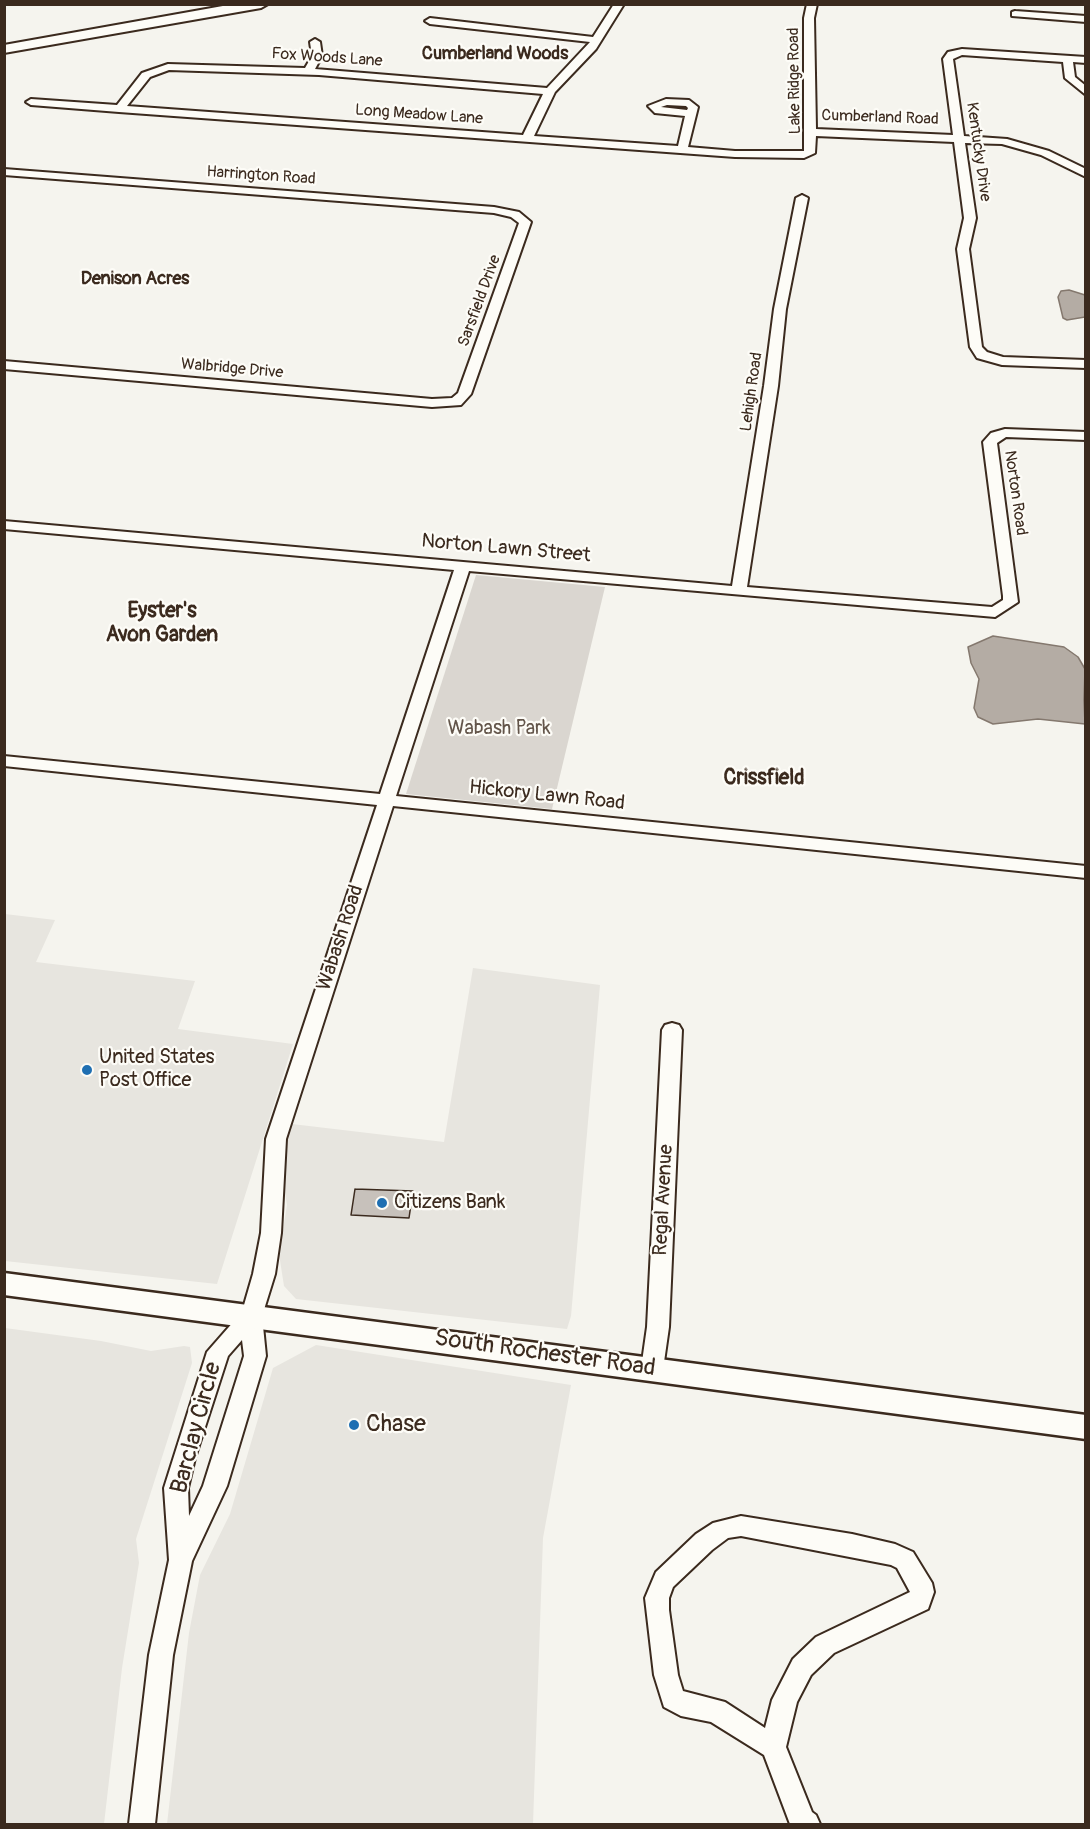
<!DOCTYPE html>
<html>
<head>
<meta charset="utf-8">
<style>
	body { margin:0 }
	#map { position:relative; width:1090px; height:1829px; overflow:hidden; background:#f5f4ee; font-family:Pangolin,sans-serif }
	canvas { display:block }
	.frame { position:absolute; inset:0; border:6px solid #3b2a1e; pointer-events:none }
</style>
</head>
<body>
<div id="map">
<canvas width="1090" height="1829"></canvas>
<div class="frame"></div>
</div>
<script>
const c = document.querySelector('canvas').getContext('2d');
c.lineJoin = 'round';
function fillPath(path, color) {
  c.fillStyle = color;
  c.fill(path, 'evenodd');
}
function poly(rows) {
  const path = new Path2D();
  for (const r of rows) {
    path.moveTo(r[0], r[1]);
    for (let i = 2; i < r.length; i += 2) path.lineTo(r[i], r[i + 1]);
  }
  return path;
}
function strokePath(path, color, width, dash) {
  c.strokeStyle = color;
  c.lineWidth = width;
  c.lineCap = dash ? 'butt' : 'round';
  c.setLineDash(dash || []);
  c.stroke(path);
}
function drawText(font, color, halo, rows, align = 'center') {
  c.font = font + ' Pangolin,sans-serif';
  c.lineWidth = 4.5;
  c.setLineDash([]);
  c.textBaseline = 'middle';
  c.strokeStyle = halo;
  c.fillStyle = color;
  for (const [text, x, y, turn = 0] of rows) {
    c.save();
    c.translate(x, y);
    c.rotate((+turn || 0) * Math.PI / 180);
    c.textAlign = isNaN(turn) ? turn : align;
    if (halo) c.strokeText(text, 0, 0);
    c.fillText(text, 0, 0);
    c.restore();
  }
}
const built = poly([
	[5,914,55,920,36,962,195,981,178,1029,293,1044,217,1284,5,1261],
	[473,968,600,985,571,1316,567,1329,296,1299,284,1286,279,1254,287,1205,280,1163,284,1141,292,1124,444,1142],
	[5,1328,101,1341,151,1351,184,1346,190,1347,192,1363,136,1539,139,1563,122,1668,104,1824,5,1824],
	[316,1345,571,1385,543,1538,533,1824,167,1824,189,1633,200,1575,230,1514,273,1368]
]);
const green = poly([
	[476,575,605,587,552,809,406,794]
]);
const water = poly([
	[1069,290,1085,295,1085,317,1067,320,1063,318,1058,297,1061,291,1069,290],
	[993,636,1064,647,1078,657,1085,669,1084,700,1085,724,1038,719,993,724,978,717,974,708,979,679,971,663,968,647,993,636]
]);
const building = poly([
	[355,1189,413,1191,409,1218,351,1215,355,1189]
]);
const minor = poly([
	[614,4,624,4,596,49,555,92,534,136,678,146,685,116,655,113,648,106,666,99,689,100,698,107,688,147,735,151,804,151,804,18,807,4,817,4,814,18,816,129,953,135,943,59,948,52,962,49,1086,57,1086,63,1073,62,1075,77,1086,86,1086,95,1065,78,1063,62,962,55,953,59,964,136,1007,139,1049,151,1086,169,1086,177,1041,155,1002,144,965,143,976,218,969,249,982,347,987,352,1003,357,1086,360,1086,368,1002,365,977,358,970,347,957,249,964,218,954,142,816,136,815,153,804,158,735,157,119,112,31,105,26,102,31,99,117,105,142,73,168,64,305,68,312,56,310,42,315,39,320,42,322,56,315,69,547,88,590,42,430,24,425,21,430,18,593,37,614,4],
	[169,70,319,75,543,94,523,135,127,106,150,77,169,70],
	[667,105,686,106,688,108,687,110,661,107,667,105],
	[1015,11,1086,16,1086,22,1012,16,1012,12,1015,11],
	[4,169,494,207,519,212,531,222,471,394,461,405,432,407,4,369,4,361,432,399,452,398,458,393,519,223,511,217,494,213,4,175,4,169],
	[802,195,808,198,786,309,778,386,747,587,992,607,1003,600,1003,596,983,442,991,433,1005,429,1086,432,1086,440,1006,437,997,443,1018,602,995,617,469,571,396,796,1086,866,1086,878,393,806,286,1139,281,1233,275,1274,262,1316,266,1356,227,1486,192,1561,173,1655,155,1824,129,1824,149,1655,169,1560,164,1488,207,1352,242,1312,253,1274,261,1233,266,1139,377,805,4,766,4,756,380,794,454,570,4,529,4,521,732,586,764,386,774,309,796,198,802,195],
	[242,1340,244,1356,203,1486,189,1516,188,1488,195,1458,228,1356,242,1340],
	[672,1023,679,1025,682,1030,669,1327,663,1369,660,1376,652,1378,644,1376,641,1369,647,1327,662,1030,665,1025,672,1023],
	[741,1516,852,1534,895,1544,913,1552,932,1583,934,1592,928,1609,834,1653,811,1675,797,1702,786,1747,812,1812,816,1815,820,1824,790,1824,764,1755,711,1722,681,1716,664,1707,654,1675,645,1598,656,1572,696,1534,713,1523,741,1516],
	[741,1536,891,1565,897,1568,910,1592,816,1637,793,1659,772,1700,765,1728,725,1702,683,1691,678,1675,669,1610,669,1598,673,1587,712,1550,728,1538,741,1536]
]);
const major = poly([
	[4,1273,1086,1415,1086,1439,4,1295,4,1273]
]);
const highway = poly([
	[234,4,268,4,261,8,4,53,4,45,234,4]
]);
const markers = [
	[87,1070,6,"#1f6fb2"],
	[382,1203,6,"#1f6fb2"],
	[354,1425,6,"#1f6fb2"]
];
const farStreetnames = [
	["Fox Woods Lane",327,58,4],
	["Lake Ridge Road",795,81,-91],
	["Long Meadow Lane",419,115,4],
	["Cumberland Road",880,118,2],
	["Kentucky Drive",978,152,82],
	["Harrington Road",261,176,4],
	["Sarsfield Drive",480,301,-70],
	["Walbridge Drive",232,369,5],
	["Lehigh Road",752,392,-82],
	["Norton Road",1015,493,82]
];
const farNeighbourhoodnames = [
	["Cumberland Woods",495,54],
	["Denison Acres",135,279]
];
const streetNames = [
	["Norton Lawn Street",506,549,5],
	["Hickory Lawn Road",547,796,6],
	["Wabash Road",341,938,-72],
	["Regal Avenue",664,1200,-87]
];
const parkNames = [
	["Wabash Park",499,729]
];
const poiNames = [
	["United States",99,1058],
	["Post Office",99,1081],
	["Citizens Bank",394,1203]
];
const neighbourhoodNames = [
	["Eyster's",162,612],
	["Avon Garden",162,636],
	["Crissfield",764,779]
];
const nearStreetnames = [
	["South Rochester Road",545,1354,8],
	["Barclay Circle",197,1428,-75]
];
const nearPoinames = [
	["Chase",366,1425]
];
fillPath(built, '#e7e5df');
fillPath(green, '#dad6d0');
fillPath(water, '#b4aca4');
strokePath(water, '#84786e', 1.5);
fillPath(building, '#c7c1bb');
strokePath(building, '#3b2a1e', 1.5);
strokePath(minor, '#3b2a1e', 4);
strokePath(major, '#3b2a1e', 5);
strokePath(highway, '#3b2a1e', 4);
fillPath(minor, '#fdfcf7');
fillPath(major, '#fdfcf7');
fillPath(highway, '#fdfcf7');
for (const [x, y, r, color] of markers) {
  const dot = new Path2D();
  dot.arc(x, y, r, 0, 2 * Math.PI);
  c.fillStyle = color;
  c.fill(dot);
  strokePath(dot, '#fdfcf7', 2);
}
drawText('16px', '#3b2a1e', '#fdfcf7', farStreetnames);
drawText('bold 18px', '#3b2a1e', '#fdfcf7', farNeighbourhoodnames);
drawText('20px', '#3b2a1e', '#fdfcf7', streetNames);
drawText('20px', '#63554a', '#fdfcf7', parkNames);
drawText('20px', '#3b2a1e', '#fdfcf7', poiNames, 'left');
drawText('bold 21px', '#3b2a1e', '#fdfcf7', neighbourhoodNames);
drawText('24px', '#3b2a1e', '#fdfcf7', nearStreetnames);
drawText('24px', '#3b2a1e', '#fdfcf7', nearPoinames, 'left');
</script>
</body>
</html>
